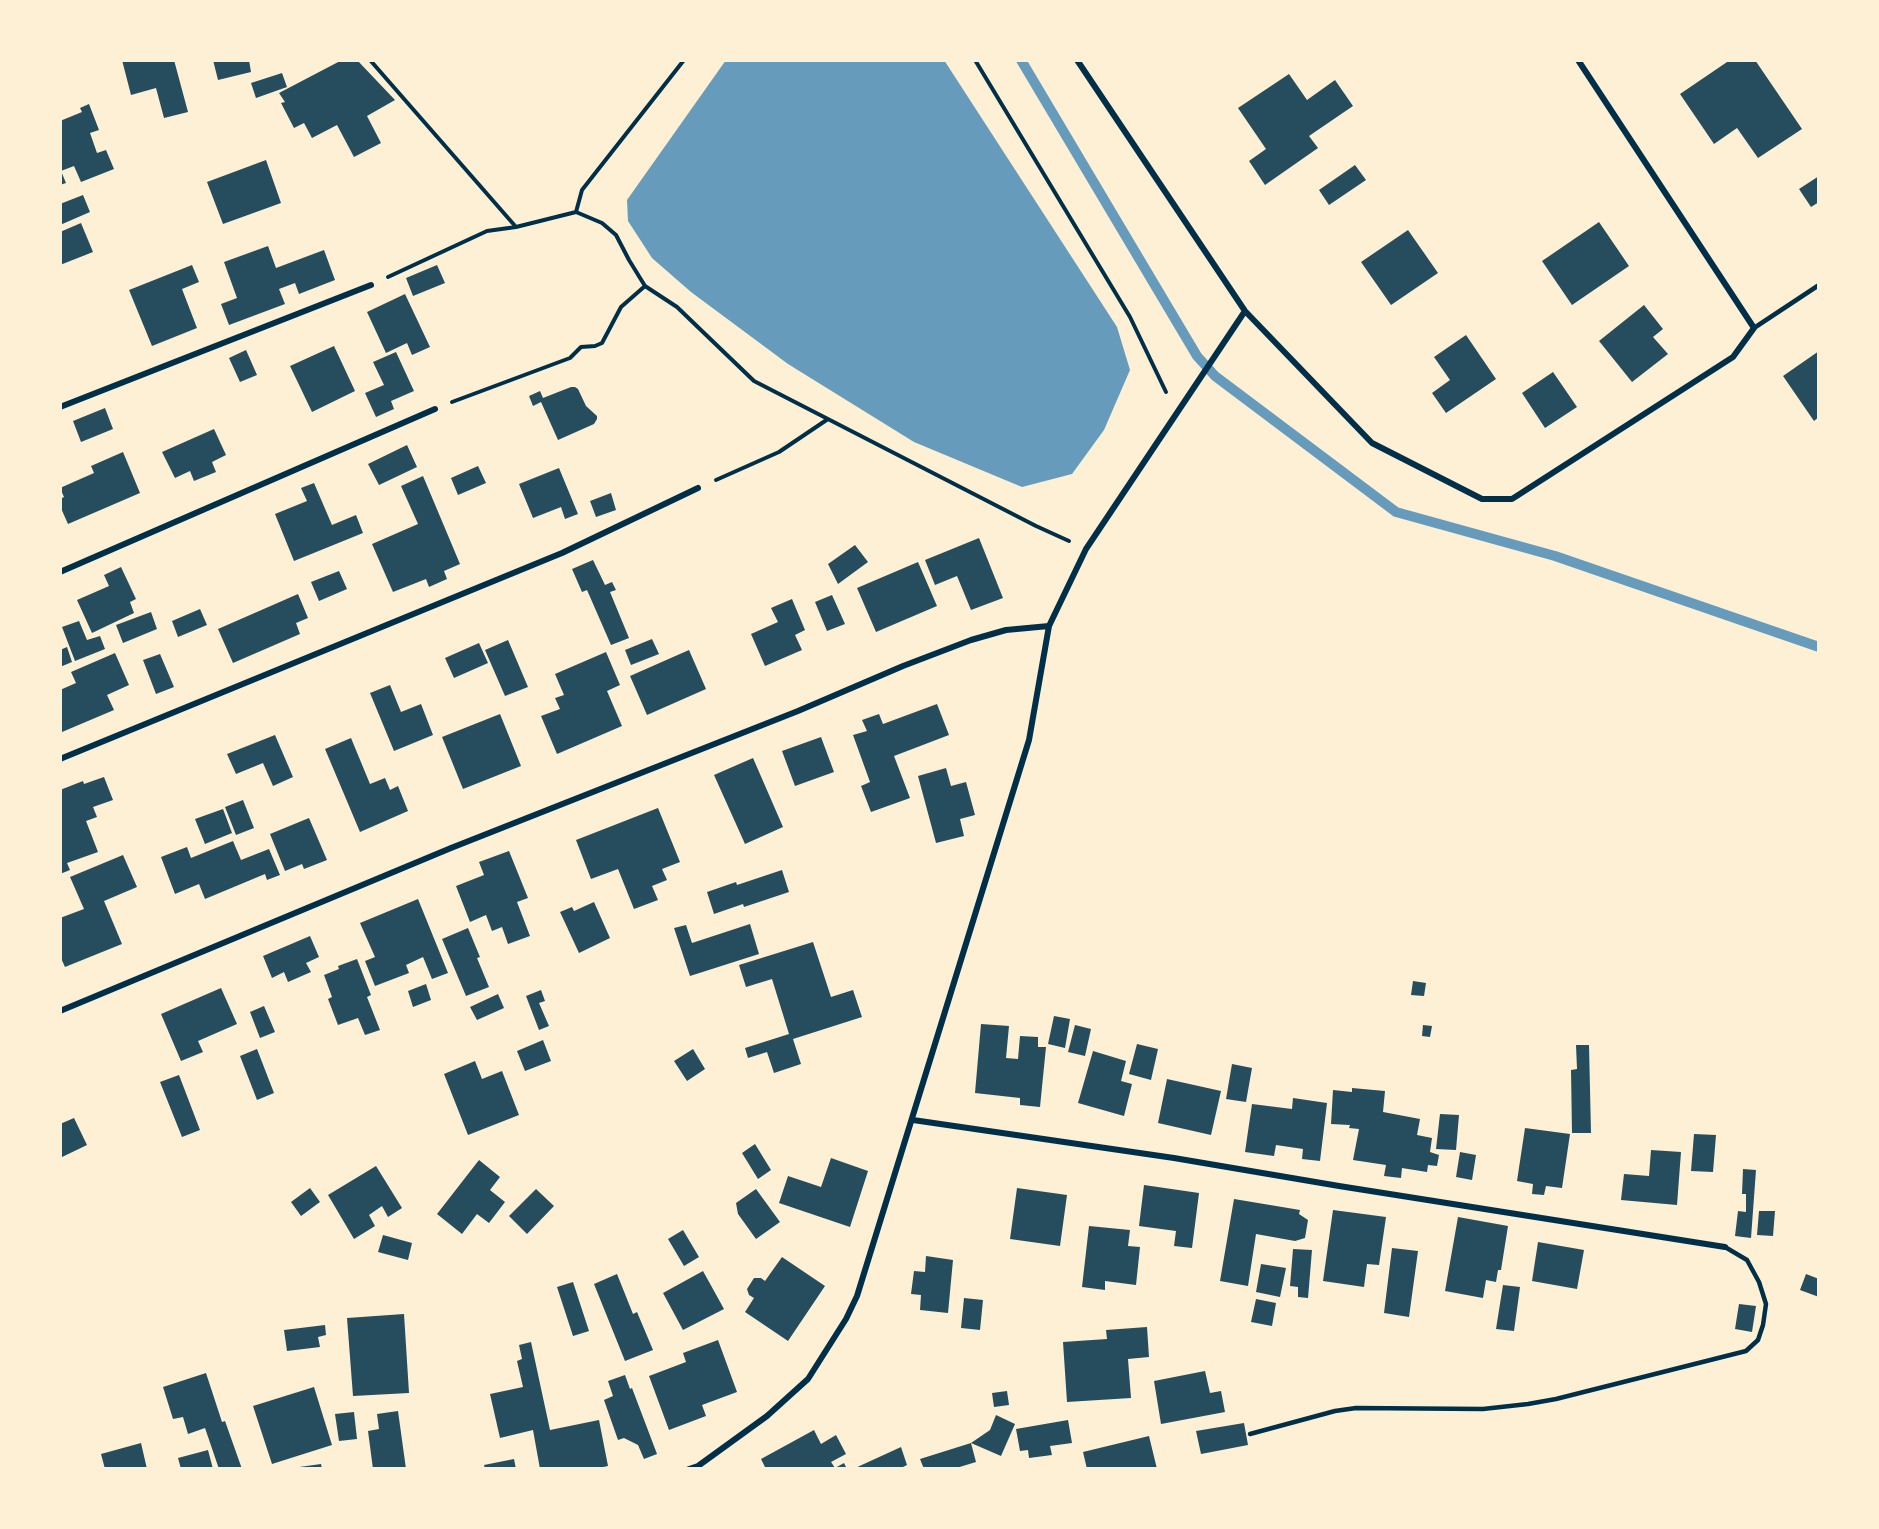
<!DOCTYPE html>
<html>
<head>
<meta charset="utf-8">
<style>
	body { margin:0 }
	#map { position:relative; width:1879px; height:1529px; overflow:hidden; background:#fdf0d5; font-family:"IBM Plex Sans",sans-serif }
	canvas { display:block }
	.frame { position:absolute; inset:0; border:62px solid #fdf0d5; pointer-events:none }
</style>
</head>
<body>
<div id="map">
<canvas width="1879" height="1529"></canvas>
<div class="frame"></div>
</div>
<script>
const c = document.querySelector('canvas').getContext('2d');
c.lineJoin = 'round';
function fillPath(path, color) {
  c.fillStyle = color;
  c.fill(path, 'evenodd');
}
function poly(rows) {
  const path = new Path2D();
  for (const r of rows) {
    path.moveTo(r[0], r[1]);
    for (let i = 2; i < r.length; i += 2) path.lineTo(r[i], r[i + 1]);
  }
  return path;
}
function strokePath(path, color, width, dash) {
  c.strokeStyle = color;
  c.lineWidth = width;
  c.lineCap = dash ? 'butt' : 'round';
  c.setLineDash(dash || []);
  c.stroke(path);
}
const water = poly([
	[726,60,944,60,1117,327,1130,370,1104,430,1072,474,1022,487,914,442,788,364,691,292,652,258,628,221,627,200]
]);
const stream = poly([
	[1021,60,1197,356,1215,376,1396,512,1555,556,1819,647]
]);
const building = poly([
	[122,60,174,60,188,112,164,118,156,88,131,95],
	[213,60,249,60,251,72,218,80],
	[342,60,357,60,395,100,367,116,381,143,354,157,337,125,312,138,304,123,294,128,281,103,285,102,279,93],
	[1730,60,1755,60,1802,129,1758,158,1737,128,1714,144,1680,94],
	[282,73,287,87,256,98,251,83],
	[1289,74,1307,100,1335,80,1353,106,1309,136,1318,148,1265,185,1249,161,1266,149,1238,108],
	[89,104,99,130,90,133,97,153,106,150,114,169,81,182,74,166,61,171,66,183,60,185,60,121,82,112,80,108],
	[266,160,281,203,223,224,207,182],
	[1355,165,1366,180,1329,205,1319,190],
	[1819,176,1819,202,1811,207,1799,189],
	[83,195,90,212,60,225,60,204],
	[1599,222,1629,266,1572,305,1542,261],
	[81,223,93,252,60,265,60,232],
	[1408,230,1438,273,1391,305,1361,262],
	[268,246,276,268,324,250,335,280,299,294,295,283,279,289,285,304,229,325,221,304,237,298,224,262],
	[192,265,199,282,182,289,197,328,152,346,129,290],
	[437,265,445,283,413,296,406,278],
	[405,294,430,347,412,355,407,343,386,353,367,312],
	[1644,305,1663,329,1653,337,1668,354,1632,382,1599,341],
	[1466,335,1496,379,1446,413,1432,393,1450,380,1434,357],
	[334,346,355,391,312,412,290,366],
	[246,350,257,375,240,382,229,358],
	[1819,351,1819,417,1814,421,1783,376],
	[396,352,414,391,391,401,394,409,376,417,365,393,384,385,373,362],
	[1553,372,1577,407,1545,428,1522,393],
	[571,387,575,387,578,389,586,406,597,416,597,419,594,424,558,440,541,402,533,406,529,396,540,391,543,398],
	[105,408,113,429,81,442,73,421],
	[214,429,226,455,212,462,216,472,194,481,190,471,175,478,162,452],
	[407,445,417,467,379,485,368,464],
	[123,452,140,493,68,524,60,506,60,499,64,497,60,488,94,473,91,466],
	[478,466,486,483,458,495,451,478],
	[559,468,578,514,565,519,561,507,533,518,519,484],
	[423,476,460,564,444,571,447,579,429,587,426,579,393,592,372,544,418,524,401,486],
	[314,483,332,525,356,515,363,533,294,561,275,514,307,501,301,488],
	[611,493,616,510,596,517,590,501],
	[979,538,1003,598,971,610,957,576,935,585,925,560],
	[855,545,868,562,838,584,828,564],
	[593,560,605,585,612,582,616,590,610,592,629,638,611,645,587,590,582,592,572,569],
	[918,562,937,606,876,632,857,588],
	[121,567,136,599,130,602,134,613,92,633,77,600,109,586,104,575],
	[339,571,347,589,319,601,311,582],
	[298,594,308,618,296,623,300,634,233,663,218,629],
	[832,595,845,624,827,631,815,602],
	[792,599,805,630,795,635,802,650,765,666,751,634,778,622,771,608],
	[200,609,207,625,178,637,172,621],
	[151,612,157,629,123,643,116,625],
	[79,621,87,640,100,636,105,649,75,661,62,627],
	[652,639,659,654,631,665,625,650],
	[508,640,528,687,505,696,485,650],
	[479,643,488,663,454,678,445,658],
	[67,647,72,662,60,667,60,650],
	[689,650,706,689,647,715,630,676],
	[606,652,620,685,607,691,622,726,557,754,541,716,560,709,555,698,564,695,555,674],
	[115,653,129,685,107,695,114,710,62,732,60,728,60,690,76,683,71,672],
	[160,654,174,687,156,694,143,660],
	[390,685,401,712,421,704,433,735,394,751,370,693],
	[937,704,949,735,894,756,910,798,871,812,861,786,870,782,853,735,867,731,862,720,879,714,883,724],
	[500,714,521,766,463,789,442,737],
	[275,735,293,777,273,786,263,763,236,774,227,754],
	[821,737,834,772,795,786,782,751],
	[351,738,370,784,385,778,390,790,398,786,408,811,360,832,325,749],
	[753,758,783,827,745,844,714,775],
	[946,768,951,786,966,782,975,815,960,819,964,836,936,843,918,776],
	[104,777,113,800,93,807,97,817,86,821,98,852,67,863,70,870,60,874,60,790,83,781,84,784],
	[243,800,254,828,236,835,225,807],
	[658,808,680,862,662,869,667,880,652,886,658,900,634,909,618,869,591,879,576,840],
	[223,809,232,833,205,844,195,819],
	[309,818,327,860,304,869,302,864,285,871,270,834],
	[233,841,241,860,269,849,280,875,267,880,265,874,205,899,199,884,175,894,161,857,187,847,191,858],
	[509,851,528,898,517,902,530,936,508,944,502,927,492,931,486,915,470,922,456,886,484,875,479,862],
	[123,855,137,887,104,901,122,944,65,967,60,956,60,918,84,909,70,877],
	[782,870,789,892,744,907,743,904,714,914,707,892,736,882,737,885],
	[418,899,448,973,432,979,423,957,406,965,409,973,375,986,365,961,375,957,360,923],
	[594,902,610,938,579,953,560,912,572,907,574,911],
	[750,924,759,954,690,976,674,928,686,925,692,943],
	[468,928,480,957,477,958,489,987,466,996,442,939],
	[310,936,319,957,306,963,311,972,288,982,284,972,272,978,263,956],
	[813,942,831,997,853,990,862,1017,793,1039,801,1064,774,1073,767,1052,748,1058,745,1048,789,1034,772,979,746,987,739,965],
	[357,959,371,995,367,997,380,1030,365,1035,358,1018,338,1025,328,999,332,997,324,975,339,969,338,966],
	[1413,981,1426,983,1424,996,1411,995],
	[426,984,431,1000,413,1007,408,991],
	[221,988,237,1024,198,1041,203,1052,181,1061,161,1014],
	[541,990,545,1001,539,1003,549,1026,539,1030,526,996],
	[498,994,504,1008,477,1020,470,1007],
	[264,1006,275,1032,260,1038,250,1012],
	[1054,1016,1070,1019,1065,1048,1048,1044],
	[981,1024,1009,1026,1006,1058,1018,1059,1020,1036,1038,1037,1038,1047,1046,1047,1040,1107,1020,1105,1020,1098,975,1093],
	[1075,1025,1091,1029,1085,1056,1068,1052],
	[1423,1025,1432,1026,1430,1037,1422,1036],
	[543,1040,551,1061,525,1071,517,1051],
	[1137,1044,1158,1049,1151,1080,1129,1074],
	[1576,1045,1589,1045,1591,1133,1572,1133,1571,1070,1577,1069],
	[257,1049,274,1093,257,1100,240,1056],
	[693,1049,705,1069,687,1081,674,1061],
	[1093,1051,1126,1061,1121,1081,1132,1084,1124,1116,1078,1103],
	[475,1061,482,1079,502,1071,519,1115,468,1135,444,1074],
	[1232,1064,1252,1068,1246,1102,1226,1099],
	[179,1075,200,1130,182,1137,160,1082],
	[1167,1079,1221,1091,1211,1135,1158,1123],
	[1352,1088,1385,1091,1383,1112,1420,1119,1417,1135,1432,1138,1430,1152,1439,1155,1437,1166,1428,1165,1427,1172,1402,1168,1401,1178,1384,1176,1386,1165,1353,1160,1359,1129,1349,1128,1350,1125,1331,1124,1333,1090,1352,1092],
	[1293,1098,1327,1103,1320,1161,1302,1159,1303,1149,1276,1145,1274,1156,1245,1152,1252,1104,1292,1109],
	[1440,1114,1459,1115,1456,1150,1436,1149],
	[74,1118,87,1145,60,1158,60,1124],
	[1525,1128,1570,1134,1562,1188,1546,1186,1544,1195,1532,1194,1533,1184,1517,1181],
	[1694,1134,1716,1135,1713,1172,1691,1171],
	[755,1144,771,1170,758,1179,742,1153],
	[1651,1150,1681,1152,1677,1205,1621,1200,1624,1174,1649,1176],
	[1460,1152,1476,1155,1472,1180,1456,1177],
	[831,1158,868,1171,850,1227,779,1203,788,1176,821,1187],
	[479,1160,500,1177,490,1190,505,1202,489,1223,477,1214,462,1234,437,1214],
	[376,1166,402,1208,388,1217,382,1206,369,1215,375,1226,354,1239,328,1195],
	[1743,1169,1756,1170,1751,1238,1735,1236,1738,1211,1746,1212,1746,1194,1742,1194],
	[1144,1185,1199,1193,1192,1248,1174,1246,1176,1231,1139,1226],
	[310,1188,320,1202,301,1216,291,1202],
	[1017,1188,1067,1195,1060,1246,1010,1239],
	[536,1189,554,1206,527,1234,509,1216],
	[756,1189,780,1222,756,1239,738,1214,736,1203],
	[1234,1199,1300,1210,1299,1214,1308,1220,1305,1238,1295,1241,1256,1234,1248,1286,1220,1281],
	[1333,1210,1386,1217,1379,1265,1367,1264,1364,1287,1323,1281],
	[1759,1211,1775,1211,1773,1236,1757,1235],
	[1458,1217,1508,1226,1501,1270,1498,1270,1496,1282,1486,1280,1483,1298,1445,1291],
	[1089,1226,1130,1230,1128,1246,1140,1247,1136,1285,1105,1281,1105,1290,1082,1287],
	[683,1230,699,1257,684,1266,668,1239],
	[383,1235,412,1243,408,1260,378,1252],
	[1538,1242,1584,1250,1577,1289,1532,1281],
	[1392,1248,1418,1251,1409,1317,1384,1313],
	[1293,1249,1312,1250,1308,1298,1298,1297,1298,1287,1290,1286],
	[926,1256,953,1260,948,1313,920,1310,921,1295,911,1294,914,1271,925,1272],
	[782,1257,825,1286,788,1341,745,1312,754,1298,749,1295,747,1289,754,1278,761,1278,765,1281],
	[1261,1264,1286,1268,1280,1297,1256,1292],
	[703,1271,724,1309,683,1330,663,1293],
	[617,1274,633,1314,637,1312,653,1350,625,1361,594,1284],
	[1806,1274,1819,1279,1819,1297,1800,1290],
	[573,1282,589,1331,573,1336,557,1287],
	[1503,1285,1520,1287,1514,1331,1496,1329],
	[964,1298,983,1300,980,1330,961,1328],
	[1256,1299,1276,1303,1272,1326,1251,1322],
	[1739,1304,1756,1306,1752,1332,1735,1329],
	[404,1314,409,1393,353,1396,347,1318],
	[325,1325,326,1335,318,1337,320,1347,287,1351,284,1330],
	[1147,1327,1149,1357,1128,1359,1131,1398,1067,1402,1063,1342,1107,1339,1106,1330],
	[718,1340,737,1392,702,1405,706,1416,669,1430,649,1376,686,1362,683,1353],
	[531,1342,550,1430,599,1420,608,1466,594,1469,540,1469,533,1430,500,1438,490,1394,523,1387,517,1361,522,1359,519,1345],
	[1205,1371,1210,1393,1221,1391,1225,1412,1161,1424,1154,1381],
	[206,1373,222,1422,225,1421,242,1469,219,1469,205,1428,188,1434,183,1417,173,1419,163,1387],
	[625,1375,630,1389,632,1388,657,1454,644,1459,638,1445,624,1438,618,1440,604,1400,613,1396,608,1381],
	[314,1387,332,1445,272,1464,253,1406],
	[1007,1391,1009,1405,994,1407,992,1393],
	[398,1411,406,1469,373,1469,368,1431,379,1429,377,1414],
	[354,1412,357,1439,339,1441,335,1414],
	[996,1415,1015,1424,1001,1456,971,1443,990,1430],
	[1068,1420,1072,1443,1050,1446,1052,1455,1029,1458,1028,1450,1020,1451,1016,1429],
	[1244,1423,1248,1445,1201,1454,1196,1431],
	[814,1430,821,1444,836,1435,846,1454,831,1462,835,1468,844,1463,847,1469,766,1469,761,1459],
	[1149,1436,1157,1469,1087,1469,1083,1452],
	[141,1443,147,1469,105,1469,101,1454],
	[971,1443,976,1462,953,1469,924,1469,920,1459],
	[901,1447,907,1465,899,1469,853,1469],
	[208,1450,213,1469,181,1469,178,1458],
	[514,1459,516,1469,485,1469,484,1465],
	[321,1464,322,1469,292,1469,292,1468]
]);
const path = poly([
	[370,60,516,227,576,212,602,223,616,235,629,260,645,286,677,307,754,381,1036,526,1069,541],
	[975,60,1130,317,1166,392],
	[576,212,582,190,684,60],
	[388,277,487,231,516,227],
	[452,402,570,358,581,347,595,346,602,343,621,307,645,286],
	[716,480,779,452,828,419]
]);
const service = poly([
	[1754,328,1819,285],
	[1250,1434,1335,1411,1356,1408,1483,1409,1528,1404,1556,1399,1746,1351,1758,1340,1763,1325,1766,1304,1759,1282,1747,1260,1725,1247]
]);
const minor = poly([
	[1077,60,1245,311,1372,443,1482,499,1512,499,1733,357,1754,328,1578,60],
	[60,407,371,285],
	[60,572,435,409],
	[60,759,562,553,698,488],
	[60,1011,451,848,798,711,903,666,971,640,1006,630,1049,626],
	[913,1120,1174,1158,1339,1186,1725,1247],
	[689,1469,698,1466,767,1416,808,1379,846,1319,857,1296,1029,740,1049,626,1086,549,1245,311]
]);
fillPath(water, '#669bbc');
strokePath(stream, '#669bbc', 10);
fillPath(building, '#264d5e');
strokePath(path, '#003049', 4);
strokePath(service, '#003049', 4.5);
strokePath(minor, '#003049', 6);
</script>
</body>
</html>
